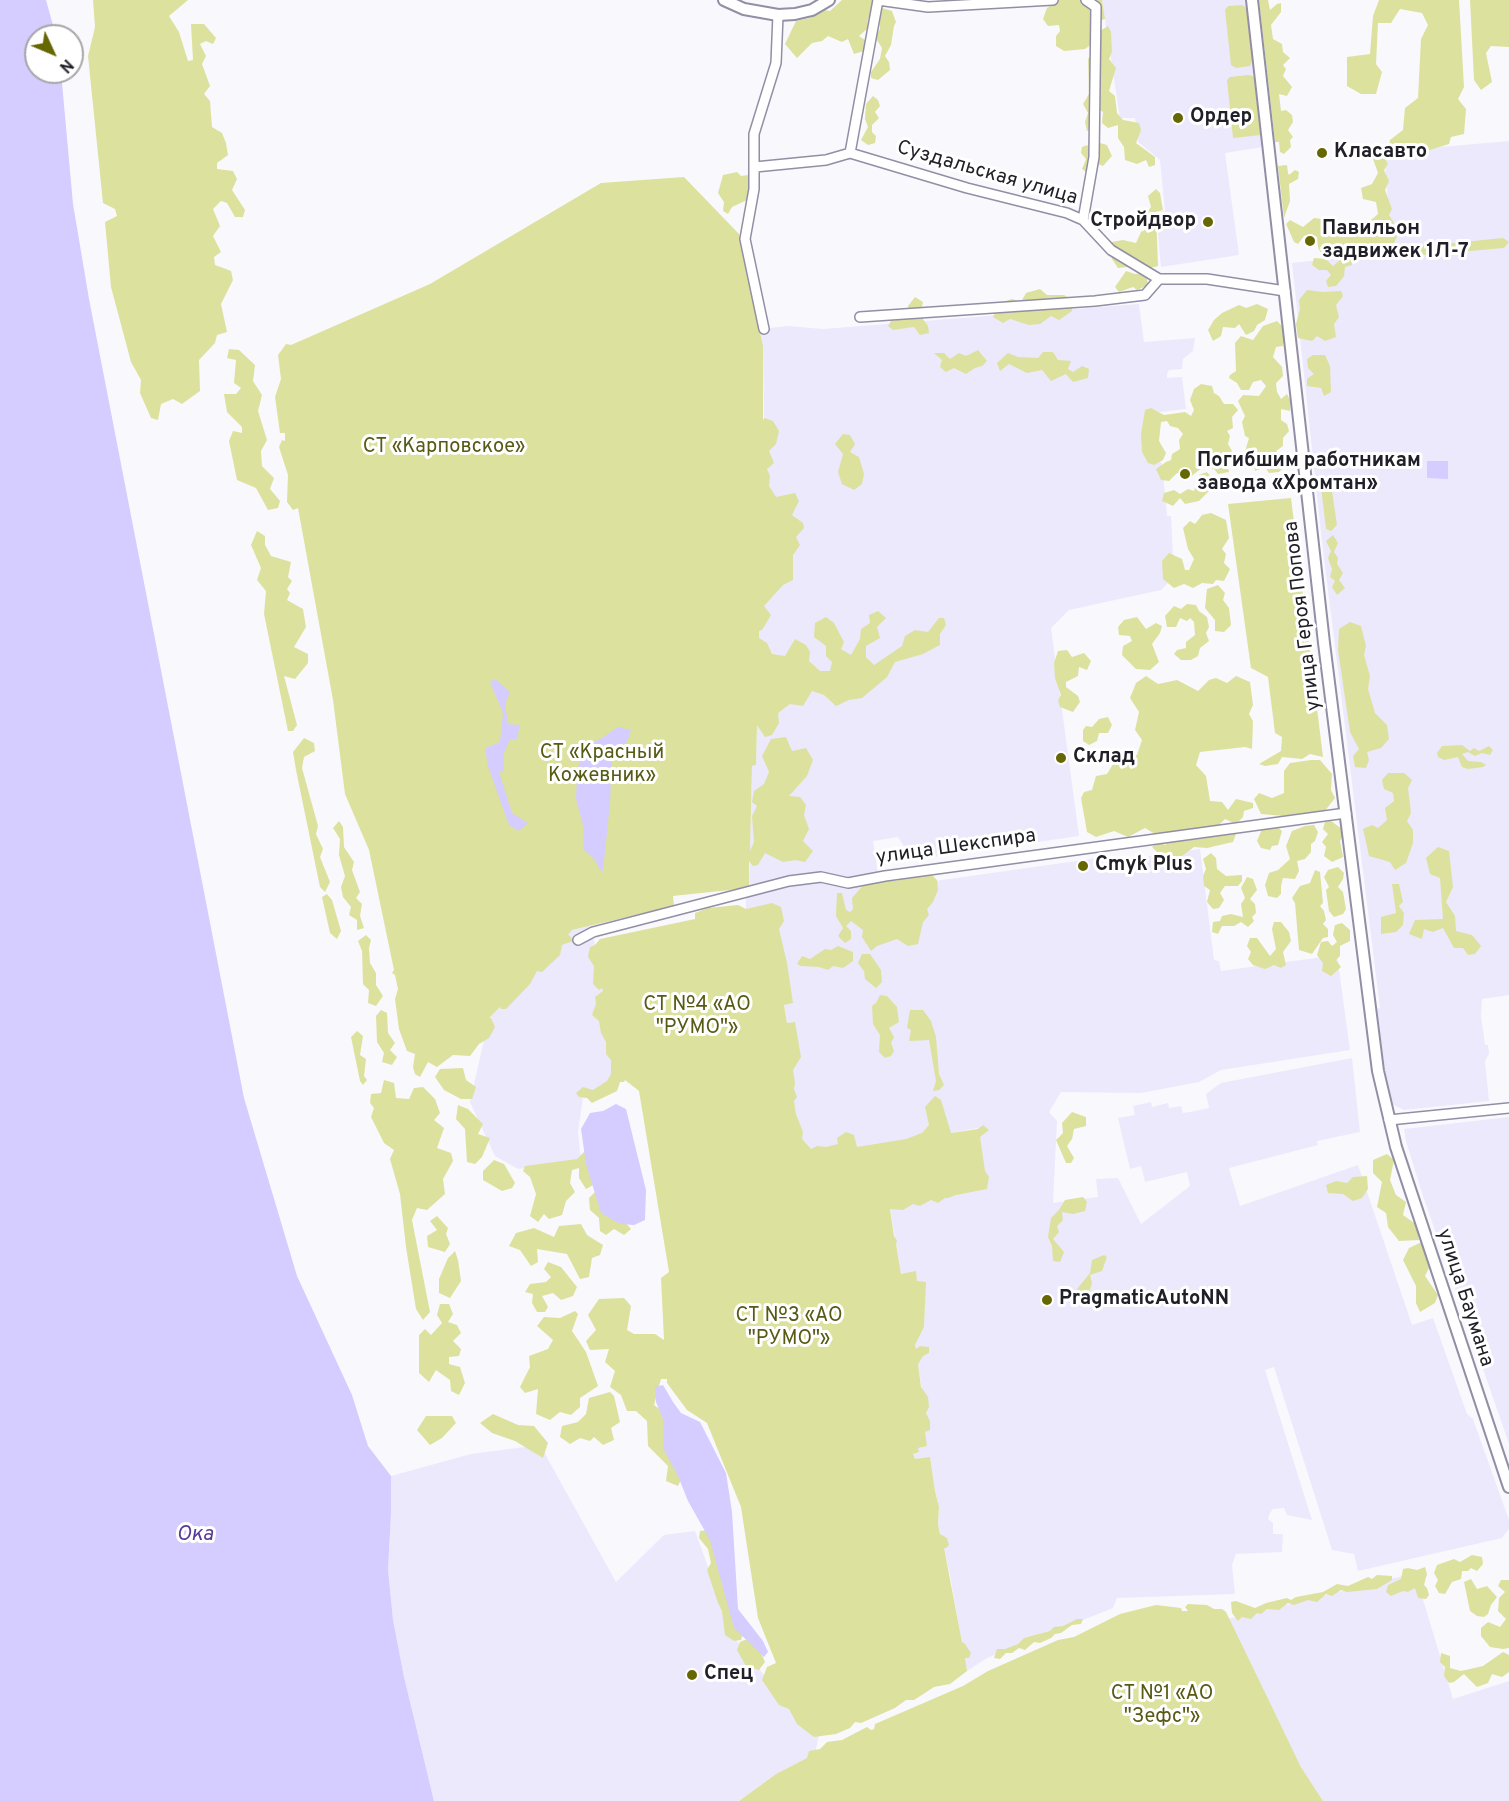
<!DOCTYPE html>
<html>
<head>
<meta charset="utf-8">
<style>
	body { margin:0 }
	#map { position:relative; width:1509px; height:1801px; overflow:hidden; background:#f9f8fd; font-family:Overpass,sans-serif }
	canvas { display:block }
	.north { position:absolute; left:24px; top:24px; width:60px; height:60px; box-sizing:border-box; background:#fff; border:2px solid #a6a6a9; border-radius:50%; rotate:134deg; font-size:16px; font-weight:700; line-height:24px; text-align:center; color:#212028 }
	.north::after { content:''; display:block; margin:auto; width:21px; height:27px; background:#666703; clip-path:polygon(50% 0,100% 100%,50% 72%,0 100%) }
</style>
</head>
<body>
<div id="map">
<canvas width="1509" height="1801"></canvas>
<div class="north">N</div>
</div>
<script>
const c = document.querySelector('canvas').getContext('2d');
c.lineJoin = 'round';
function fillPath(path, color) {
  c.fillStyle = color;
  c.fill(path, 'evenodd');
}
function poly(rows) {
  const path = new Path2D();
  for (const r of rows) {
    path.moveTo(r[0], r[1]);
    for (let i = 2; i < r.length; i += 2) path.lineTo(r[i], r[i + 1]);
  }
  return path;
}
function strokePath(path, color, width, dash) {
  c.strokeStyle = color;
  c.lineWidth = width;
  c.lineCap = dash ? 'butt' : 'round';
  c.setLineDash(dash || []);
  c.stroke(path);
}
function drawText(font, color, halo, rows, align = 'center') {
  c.font = font + ' Overpass,sans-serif';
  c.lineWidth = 6;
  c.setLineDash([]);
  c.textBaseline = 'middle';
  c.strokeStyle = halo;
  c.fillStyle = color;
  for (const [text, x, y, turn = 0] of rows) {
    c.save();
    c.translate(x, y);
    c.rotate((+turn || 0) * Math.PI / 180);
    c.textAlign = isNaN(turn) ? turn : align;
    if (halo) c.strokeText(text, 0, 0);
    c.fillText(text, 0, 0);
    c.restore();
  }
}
const built = poly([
	[1102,0,1246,0,1263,147,1225,153,1239,255,1161,267,1156,212,1165,211,1160,160,1138,142,1135,118,1120,118],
	[1509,141,1509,995,1482,999,1481,1016,1485,1045,1488,1045,1489,1054,1485,1061,1489,1101,1404,1110,1392,1104,1389,1098,1376,1009,1380,1008,1322,542,1292,263,1392,252,1384,152],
	[1139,304,1144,342,1195,338,1193,351,1183,359,1182,369,1169,370,1167,374,1167,378,1182,377,1186,409,1151,413,1154,459,1162,463,1167,516,1171,516,1174,577,1161,590,1069,610,1051,628,1079,836,913,860,898,837,873,841,881,892,935,881,1105,857,1111,859,1141,857,1200,849,1214,960,1219,961,1221,971,1337,955,1350,1050,1221,1070,1199,1082,1141,1093,1061,1092,1049,1112,1057,1121,1053,1203,1098,1197,1096,1179,1118,1178,1141,1224,1190,1186,1187,1172,1145,1182,1141,1166,1130,1169,1118,1118,1135,1115,1133,1106,1151,1102,1152,1107,1168,1103,1169,1108,1181,1106,1183,1113,1190,1112,1209,1108,1206,1094,1221,1083,1352,1058,1360,1132,1317,1141,1318,1145,1229,1168,1240,1206,1358,1165,1412,1325,1433,1318,1467,1414,1473,1419,1509,1520,1509,1529,1502,1538,1358,1571,1354,1554,1332,1550,1274,1367,1265,1370,1312,1520,1287,1515,1284,1508,1273,1509,1270,1513,1268,1519,1273,1523,1273,1534,1283,1534,1282,1552,1236,1554,1232,1565,1235,1594,1117,1598,1113,1608,987,1658,967,1671,950,1575,938,1524,939,1507,935,1491,930,1458,915,1460,913,1453,918,1448,925,1430,926,1418,915,1345,924,1327,925,1282,917,1282,901,1274,890,1208,987,1186,977,1128,805,1161,788,1070,794,1022,787,1023,784,1004,793,1003,746,909,746,897,749,888,752,766,756,765,764,409,763,346,759,329,788,326,823,329],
	[590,926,595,944,617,1073,615,1085,583,1097,578,1132,581,1160,518,1169,495,1156,470,1102,489,1018,572,930],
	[1509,1117,1509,1444,1422,1193,1406,1141,1404,1129],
	[540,1445,616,1582,664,1535,695,1531,733,1636,796,1715,819,1734,815,1754,776,1774,739,1801,434,1801,404,1677,393,1620,388,1570,391,1513,391,1476,471,1454],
	[1415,1573,1453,1699,1509,1681,1509,1801,1323,1801,1301,1767,1228,1619]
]);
const green = poly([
	[93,0,188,0,169,16,179,32,188,61,193,60,191,24,204,24,216,38,213,44,206,41,200,44,206,56,202,64,210,86,204,94,210,101,212,127,222,133,226,143,228,155,217,163,217,169,233,171,237,179,232,190,245,210,243,217,235,217,227,203,221,201,213,209,220,226,213,236,221,252,214,257,215,265,231,271,233,280,221,304,227,332,217,335,215,343,199,360,200,391,182,404,173,399,161,404,158,420,151,418,140,393,141,380,131,362,111,287,105,222,117,216,115,209,103,203,88,56,95,27],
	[842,0,878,0,868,19,867,29,859,36,868,42,867,50,854,54,848,39,842,42,828,36,822,41,812,43,797,58,785,44,796,21,810,18,819,9,830,11],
	[1055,0,1102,0,1105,19,1093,23,1092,44,1085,49,1064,51,1056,46,1056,36,1060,31,1059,25,1048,26,1043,19,1047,8,1055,3],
	[1259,0,1268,0,1270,10,1277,4,1281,3,1281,12,1271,25,1273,39,1282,44,1283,52,1290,58,1283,65,1286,69,1283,76,1292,87,1287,96,1279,94,1281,111,1286,110,1292,115,1293,122,1288,130,1293,137,1290,140,1291,147,1284,154,1280,152,1279,142,1275,142],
	[1379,0,1459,0,1464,87,1458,99,1466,109,1464,134,1451,137,1449,144,1430,150,1387,155,1390,140,1403,130,1405,108,1418,98,1421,39,1428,25,1422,13,1400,9,1391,23,1378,23,1376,64,1382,72,1376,94,1361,94,1347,86,1347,57,1370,54,1373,16],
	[1470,0,1509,0,1509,47,1491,46,1486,53,1492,82,1481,90,1474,80],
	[1242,5,1248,9,1253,59,1250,66,1236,68,1231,65,1225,10,1228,6],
	[882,8,892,11,896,22,894,26,891,45,885,56,889,62,890,70,878,80,871,78,871,72,880,59,882,48,875,37,880,29,879,15],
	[1108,26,1111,32,1112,52,1109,59,1116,68,1109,91,1115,96,1117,113,1123,120,1139,123,1141,130,1136,143,1155,157,1155,165,1149,167,1146,160,1137,164,1125,160,1124,147,1118,138,1118,125,1108,128,1102,123,1103,112,1096,108,1090,116,1093,128,1087,131,1085,122,1088,113,1083,104,1089,94,1088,59,1093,53,1100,54,1100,31],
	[1248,75,1253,76,1255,81,1261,135,1233,138,1227,80,1230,77],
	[873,96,878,100,880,106,875,112,879,118,872,125,872,132,876,136,875,143,868,145,861,140,868,127,865,119,866,104],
	[1100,143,1107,145,1112,156,1103,166,1098,164,1089,174,1082,169,1086,159,1081,153,1082,147,1087,145,1095,154],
	[1376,153,1383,155,1388,164,1384,170,1389,181,1385,190,1392,209,1389,215,1394,223,1392,226,1397,236,1393,246,1375,257,1358,258,1344,248,1335,247,1322,256,1318,247,1317,237,1311,234,1304,236,1298,244,1294,242,1286,224,1290,220,1303,227,1314,218,1330,220,1336,229,1365,225,1378,214,1376,202,1363,199,1361,188,1372,184,1378,173,1373,159],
	[1287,165,1288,173,1289,175,1295,170,1299,172,1298,179,1289,184,1290,201,1284,218,1278,166],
	[737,172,741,176,748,175,751,190,747,200,732,207,728,214,723,211,724,202,718,193,723,175],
	[684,177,739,234,763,346,763,420,765,418,773,421,779,431,776,444,769,451,774,463,767,469,770,476,769,486,776,497,795,493,799,501,792,515,803,523,804,528,796,537,800,545,793,555,793,580,783,585,764,606,771,615,762,630,759,631,759,638,767,643,772,654,785,656,795,639,806,645,810,652,809,661,820,671,830,671,832,662,826,656,826,646,814,637,815,623,826,617,834,623,844,642,841,649,851,655,860,639,861,629,870,623,869,615,878,611,886,618,877,627,880,638,866,646,866,657,874,665,902,646,905,636,915,630,928,632,939,618,944,618,946,625,940,634,940,645,923,654,895,662,887,677,862,698,849,700,836,706,824,695,812,691,803,706,790,704,778,713,779,723,772,735,765,737,757,725,756,765,752,766,750,851,754,842,752,816,757,806,752,802,754,791,764,784,769,772,762,756,771,739,786,737,792,751,806,748,813,760,807,776,789,796,800,797,806,805,804,815,809,829,803,841,813,851,805,862,796,860,783,862,765,853,758,865,753,866,749,861,749,888,673,896,674,906,572,930,568,935,570,936,573,941,562,945,560,955,542,972,537,971,530,984,506,1009,501,1009,500,1007,489,1018,491,1018,495,1027,489,1038,479,1044,470,1056,453,1055,437,1067,428,1062,420,1077,415,1074,413,1067,415,1054,407,1051,399,1029,395,999,398,989,395,975,392,973,394,970,369,850,345,794,333,700,298,508,293,510,287,502,288,475,279,447,282,440,285,441,285,433,280,433,275,397,281,379,278,355,286,344,291,345,430,284,601,183],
	[1156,189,1160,193,1163,210,1156,212,1158,266,1150,268,1133,261,1128,267,1118,268,1112,259,1109,246,1112,242,1123,240,1136,243,1141,232,1149,228,1143,218,1151,207,1148,196],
	[1503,238,1509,242,1504,248,1424,255,1420,250,1423,246],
	[1314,258,1326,259,1333,266,1340,260,1353,260,1352,265,1345,267,1344,276,1336,286,1328,287,1326,281,1331,275,1327,270,1319,270,1312,265],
	[1126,271,1135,274,1146,273,1148,285,1137,290,1133,287,1119,292,1115,287],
	[1040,289,1047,295,1064,295,1073,300,1072,311,1059,320,1051,316,1040,324,1029,325,1010,319,1003,323,993,317,999,303,1012,299,1021,302,1026,293],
	[1307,290,1323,292,1341,291,1343,296,1336,305,1339,317,1334,324,1336,337,1325,341,1317,336,1312,341,1298,338,1296,324,1300,309,1299,300],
	[915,297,923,302,920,315,928,326,929,333,920,335,914,327,893,330,888,326,891,321,909,318,908,306],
	[1257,304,1268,309,1265,320,1257,325,1254,331,1246,335,1239,324,1235,328,1223,327,1221,336,1213,341,1208,330,1214,320,1222,313,1239,305,1246,308],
	[1277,321,1283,327,1285,334,1283,346,1276,347,1273,357,1282,367,1283,376,1276,383,1277,392,1281,399,1287,394,1291,402,1290,411,1281,409,1281,420,1287,424,1289,431,1283,438,1283,446,1276,451,1282,457,1283,468,1279,472,1269,473,1265,467,1255,471,1253,460,1243,458,1249,438,1245,436,1242,422,1245,416,1238,401,1243,395,1259,396,1266,386,1261,380,1253,382,1249,390,1241,390,1237,383,1229,378,1230,375,1236,371,1235,343,1241,336,1253,340,1263,326],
	[229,349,239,350,255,365,253,381,262,395,258,411,267,440,261,451,262,466,274,478,270,489,280,501,278,508,268,510,256,488,237,480,229,441,233,431,242,433,242,427,227,412,224,394,236,394,241,388,234,383,236,360,227,358],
	[978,350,987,361,982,366,975,368,966,374,954,368,946,372,940,367,942,360,934,353,944,353,950,359,959,353,966,356],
	[1043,352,1053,352,1058,360,1071,361,1068,369,1073,372,1082,366,1089,369,1088,378,1073,382,1066,374,1051,381,1042,370,1027,373,1009,364,1000,371,997,363,1008,353,1018,357,1038,358],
	[1313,355,1325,355,1330,366,1331,392,1324,396,1321,388,1307,386,1307,379,1314,374,1308,368,1307,359],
	[1201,384,1212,386,1214,393,1219,396,1224,404,1233,404,1238,410,1232,417,1233,428,1227,431,1230,436,1228,444,1232,451,1226,459,1229,472,1218,474,1214,469,1203,467,1189,478,1177,473,1169,481,1161,480,1156,469,1166,462,1171,460,1172,454,1180,449,1179,440,1183,434,1178,428,1170,426,1167,421,1161,422,1159,441,1166,453,1163,460,1154,465,1148,463,1142,452,1141,434,1145,410,1151,408,1164,415,1185,412,1191,416,1194,410,1190,400,1194,389],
	[843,434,850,435,855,444,850,452,859,457,864,474,862,484,854,490,842,484,838,472,843,454,835,444],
	[1207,472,1212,478,1209,491,1199,501,1185,504,1180,498,1173,506,1162,501,1164,493,1174,490,1180,494,1188,489,1194,491,1199,475],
	[1326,484,1332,491,1337,525,1331,531,1326,529,1321,487],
	[1291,498,1323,757,1310,754,1302,759,1282,757,1278,764,1265,766,1259,764,1281,751,1282,737,1275,733,1268,677,1251,668,1228,504],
	[1211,513,1226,520,1229,538,1222,549,1226,554,1224,563,1230,569,1224,581,1216,580,1213,584,1202,583,1193,588,1184,584,1174,588,1163,579,1162,561,1169,553,1182,559,1185,570,1189,570,1194,559,1188,549,1183,528,1190,521,1195,524,1202,515],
	[257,531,265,536,265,545,271,556,291,562,288,577,292,581,287,589,290,593,287,600,303,609,306,627,294,647,308,654,308,663,295,679,284,676,297,725,293,731,288,731,264,614,266,591,257,580,261,568,251,545],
	[1333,535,1338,543,1334,552,1338,558,1337,564,1343,573,1339,580,1345,588,1337,595,1332,587,1335,581,1330,577,1332,569,1328,558,1331,551,1326,541],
	[1218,585,1225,593,1223,600,1229,608,1231,625,1224,632,1215,631,1215,620,1205,608,1207,589],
	[1187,604,1196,605,1199,611,1207,617,1209,627,1206,633,1209,641,1200,648,1198,656,1191,660,1181,660,1174,654,1177,650,1186,648,1186,642,1195,635,1194,622,1190,618,1187,621,1180,618,1176,627,1167,627,1165,616,1174,606,1181,609],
	[1137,617,1146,629,1156,623,1162,626,1160,633,1152,644,1159,662,1150,670,1136,669,1122,655,1123,646,1132,641,1130,636,1119,635,1118,627,1124,620],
	[1350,622,1361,626,1366,646,1364,655,1370,676,1368,689,1375,713,1387,725,1389,739,1381,748,1367,752,1369,760,1366,768,1355,767,1353,756,1359,749,1350,732,1338,650,1339,629],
	[1067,650,1072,657,1084,653,1091,661,1087,670,1079,667,1078,676,1066,682,1066,687,1078,696,1080,702,1073,712,1060,707,1058,700,1061,695,1055,678,1054,663,1058,651],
	[1146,676,1158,684,1177,680,1198,691,1209,680,1216,678,1227,683,1236,676,1250,682,1253,705,1249,714,1253,721,1252,749,1245,747,1200,752,1196,765,1206,776,1210,801,1222,802,1228,810,1236,799,1253,803,1253,808,1244,811,1243,817,1236,824,1225,819,1218,826,1185,832,1155,834,1145,828,1128,837,1114,831,1096,837,1087,832,1081,798,1084,792,1092,790,1096,776,1107,774,1115,761,1137,755,1142,740,1135,730,1139,712,1130,698,1136,683],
	[1108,717,1112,725,1108,733,1099,733,1097,741,1089,745,1083,741,1083,730,1086,726,1092,727,1099,719],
	[304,738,314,743,315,751,304,757,302,768,318,826,316,834,323,849,320,857,330,882,325,892,320,887,296,770,293,752],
	[1462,745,1470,751,1474,748,1479,751,1489,746,1493,750,1490,755,1482,753,1475,756,1468,752,1462,754,1468,761,1481,762,1486,765,1483,767,1468,769,1462,767,1458,757,1444,760,1438,757,1437,753,1442,746],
	[1311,760,1320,760,1332,774,1331,790,1335,798,1324,812,1313,812,1284,816,1261,814,1254,799,1259,793,1272,798,1284,793,1284,771,1290,763],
	[1388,773,1404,773,1412,780,1408,788,1411,813,1407,821,1413,830,1413,843,1406,863,1395,870,1390,862,1369,856,1363,829,1372,825,1378,828,1387,820,1385,808,1394,801,1393,793,1384,789,1382,780],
	[339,821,343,827,344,847,354,862,352,870,360,892,356,898,362,904,360,916,364,928,357,930,357,920,349,915,351,907,343,897,341,887,345,876,339,855,340,839,333,828],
	[1331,821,1342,829,1343,835,1340,841,1343,857,1332,862,1324,856,1326,847,1322,842,1328,834,1323,829,1325,822],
	[1275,825,1282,831,1278,845,1272,846,1270,850,1261,848,1257,841,1262,829],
	[1314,825,1318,832,1315,841,1311,844,1311,852,1305,859,1297,861,1299,871,1295,879,1283,878,1281,886,1281,894,1277,898,1268,896,1265,885,1269,873,1278,870,1290,859,1286,846,1292,831,1305,826],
	[1237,831,1233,842,1207,848,1194,847,1182,856,1173,859,1167,853,1158,853,1152,847,1159,842,1165,845,1174,837,1188,840,1195,835],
	[1438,847,1449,851,1453,887,1446,902,1455,916,1456,931,1472,935,1481,946,1475,954,1468,955,1463,948,1454,948,1443,928,1433,932,1424,929,1422,939,1409,934,1415,920,1443,919,1440,878,1430,874,1426,858],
	[1211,853,1216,858,1217,869,1226,876,1242,875,1242,881,1238,886,1225,886,1220,893,1224,900,1219,908,1213,909,1207,902,1210,890,1204,886,1203,876,1206,869,1203,859],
	[1338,867,1344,873,1343,879,1338,887,1343,892,1346,909,1343,914,1334,917,1329,911,1326,890,1329,887,1324,877,1328,870],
	[1315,870,1320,872,1323,903,1320,906,1324,911,1326,920,1323,924,1328,929,1328,937,1323,938,1312,954,1299,950,1295,903,1292,898,1300,886,1310,883],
	[931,874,937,880,938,890,933,902,927,909,929,915,923,922,918,944,908,946,897,939,877,946,871,951,862,937,863,930,851,921,846,926,851,931,851,939,845,943,838,936,843,928,836,916,837,893,842,893,846,910,850,912,853,909,852,898,865,883,873,884,882,879,896,881,908,875],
	[1247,877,1253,879,1257,890,1250,899,1255,904,1256,913,1252,917,1254,921,1248,927,1241,922,1234,926,1222,926,1218,934,1212,932,1213,922,1220,921,1222,916,1231,914,1243,917,1241,904,1245,898,1241,888],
	[1392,884,1399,884,1403,902,1399,906,1404,913,1403,925,1396,932,1381,934,1381,917,1396,913],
	[327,894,332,900,341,931,337,939,330,933,322,897],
	[772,903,781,907,784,921,779,929,787,963,793,1003,784,1005,787,1023,795,1022,801,1057,793,1070,795,1083,794,1089,797,1097,794,1101,796,1114,803,1132,802,1139,811,1149,817,1146,826,1147,838,1144,837,1138,846,1132,854,1135,857,1147,906,1139,922,1133,929,1125,925,1107,935,1096,941,1100,951,1133,978,1129,983,1125,989,1130,980,1137,985,1171,989,1177,987,1189,956,1195,948,1198,945,1198,938,1203,931,1200,920,1206,913,1204,903,1210,890,1209,894,1236,897,1241,896,1244,901,1274,916,1271,917,1281,926,1282,924,1327,915,1345,916,1349,920,1346,929,1347,929,1353,923,1356,918,1364,921,1387,928,1397,929,1407,926,1413,930,1421,930,1430,925,1432,927,1446,918,1448,919,1452,913,1454,915,1459,930,1457,935,1491,939,1507,938,1524,940,1534,947,1538,949,1545,946,1548,944,1548,962,1642,965,1644,971,1653,969,1658,965,1658,967,1671,950,1684,934,1687,914,1700,906,1700,895,1708,861,1723,855,1722,850,1728,836,1734,814,1737,797,1724,789,1709,779,1705,762,1680,767,1667,776,1663,758,1618,741,1507,707,1423,687,1410,667,1383,667,1379,661,1379,654,1405,665,1413,683,1475,678,1486,666,1481,668,1466,648,1446,647,1421,636,1411,627,1411,621,1395,610,1387,615,1371,605,1362,609,1349,590,1350,586,1341,596,1330,588,1315,599,1299,624,1298,631,1306,627,1330,634,1334,655,1334,664,1340,661,1278,669,1272,639,1091,625,1080,624,1082,620,1082,617,1091,592,1103,587,1098,579,1097,576,1093,583,1087,593,1090,607,1081,611,1074,611,1060,606,1054,606,1042,601,1033,599,1021,592,1015,596,1004,595,997,603,991,602,988,599,990,593,984,594,966,588,957,590,947,595,945,600,939,695,919,695,913,708,908,738,905,746,909],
	[1274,922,1281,922,1289,932,1291,941,1283,952,1286,965,1281,968,1274,965,1265,969,1253,965,1248,959,1251,952,1247,946,1250,938,1257,938,1270,956,1276,949,1272,929],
	[1342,923,1350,930,1350,941,1340,946,1340,956,1336,960,1341,967,1331,976,1322,971,1323,963,1317,955,1321,942,1328,941,1332,946,1337,942,1333,935,1335,925],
	[366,935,371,940,369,948,370,963,376,973,376,985,383,996,376,1006,368,1003,369,990,363,984,362,951,358,941],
	[838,946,853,952,853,961,843,968,833,966,828,970,819,967,801,966,797,964,802,956,810,959,825,949,831,950],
	[862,954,870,954,881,970,882,982,876,988,865,979,864,971,858,963],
	[880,995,887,996,897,1007,899,1022,889,1028,894,1037,891,1043,894,1051,891,1056,885,1058,879,1052,880,1035,873,1024,872,1006,876,1003],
	[381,1010,387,1013,388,1033,395,1043,390,1050,397,1057,392,1065,382,1062,384,1053,377,1042,376,1016],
	[910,1010,923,1010,931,1021,936,1037,939,1074,944,1085,939,1090,933,1091,936,1081,929,1040,909,1041,911,1030,907,1028],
	[357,1031,363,1036,360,1055,366,1059,364,1076,367,1080,363,1085,360,1081,351,1037],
	[463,1068,466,1080,476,1087,472,1099,461,1099,444,1090,435,1077,440,1069],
	[384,1080,394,1083,396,1098,409,1099,414,1088,423,1087,435,1099,440,1113,434,1120,444,1128,437,1148,451,1153,453,1161,443,1179,445,1194,427,1210,417,1208,412,1220,430,1312,423,1320,416,1309,406,1247,400,1194,390,1159,394,1150,384,1143,371,1117,374,1108,370,1103,371,1094,381,1093],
	[458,1105,468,1109,483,1124,478,1134,490,1138,482,1157,475,1164,467,1162,465,1129,456,1119],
	[1072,1112,1086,1117,1086,1126,1074,1129,1072,1139,1067,1146,1074,1158,1071,1163,1066,1163,1056,1140,1063,1133,1062,1123],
	[587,1149,595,1184,586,1189,579,1178,579,1168,572,1170,570,1183,575,1192,566,1201,562,1215,549,1219,544,1214,538,1222,530,1216,536,1194,530,1177,523,1171,525,1166,577,1159],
	[1387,1154,1394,1160,1390,1180,1396,1195,1406,1202,1403,1215,1417,1225,1419,1240,1399,1241,1388,1227,1386,1213,1377,1207,1382,1182,1373,1173,1373,1160],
	[494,1160,504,1164,515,1183,512,1188,502,1191,483,1180,483,1171],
	[1367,1176,1368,1189,1362,1198,1353,1201,1343,1194,1328,1193,1326,1185,1336,1181,1347,1183,1353,1177],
	[597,1190,631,1229,624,1235,614,1229,606,1235,600,1231,599,1218,590,1210,589,1198],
	[1083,1197,1087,1202,1085,1211,1073,1214,1062,1212,1063,1220,1057,1226,1059,1232,1053,1239,1064,1252,1060,1262,1053,1261,1052,1246,1048,1237,1051,1218,1059,1210,1065,1200],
	[437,1216,448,1228,446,1234,450,1244,445,1252,428,1247,427,1236,437,1230,430,1221],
	[581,1224,587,1235,603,1245,600,1255,592,1258,589,1277,580,1279,567,1254,537,1249,538,1262,531,1266,520,1250,509,1246,516,1233,534,1228,554,1237,559,1226],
	[1424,1241,1424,1252,1429,1268,1425,1276,1438,1295,1435,1303,1420,1312,1416,1303,1416,1286,1403,1260,1409,1248],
	[455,1251,458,1260,461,1281,450,1298,439,1293,439,1279,448,1258],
	[1104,1255,1107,1257,1102,1271,1090,1275,1092,1283,1086,1304,1081,1306,1077,1289,1090,1273,1092,1260],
	[548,1262,561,1267,577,1287,573,1296,561,1300,553,1293,542,1296,548,1307,545,1312,537,1312,532,1303,533,1294,525,1292,530,1284,546,1282,551,1277,544,1269],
	[440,1304,449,1304,453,1314,448,1322,457,1325,461,1333,453,1341,461,1349,459,1356,449,1357,449,1364,460,1367,465,1383,459,1395,451,1391,450,1380,436,1370,429,1382,419,1373,419,1335,425,1329,431,1335,442,1323,437,1315],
	[575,1311,578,1314,572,1331,586,1352,598,1386,580,1398,580,1407,571,1415,560,1412,550,1420,536,1414,538,1389,525,1393,520,1387,530,1367,529,1356,548,1349,553,1340,537,1326,544,1317,560,1318],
	[610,1392,614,1396,620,1422,611,1428,614,1440,603,1445,594,1437,590,1441,580,1438,570,1444,560,1437,562,1426,578,1422,586,1414,589,1398],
	[493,1414,518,1425,534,1426,548,1443,543,1458,515,1441,492,1433,480,1423],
	[426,1416,452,1416,456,1423,442,1438,430,1445,417,1430],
	[708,1530,744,1630,741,1640,734,1641,725,1635,722,1611,718,1603,707,1570,711,1563,708,1549,699,1538,700,1531],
	[1472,1555,1482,1557,1483,1564,1477,1571,1471,1568,1468,1571,1462,1571,1461,1579,1452,1582,1445,1594,1439,1593,1435,1586,1438,1580,1434,1573,1437,1565,1454,1559,1460,1562],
	[1425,1567,1427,1574,1424,1585,1427,1588,1429,1595,1426,1599,1418,1598,1415,1588,1408,1592,1403,1591,1391,1596,1386,1592,1388,1585,1401,1579,1403,1569,1408,1568,1417,1570],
	[1377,1575,1392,1576,1392,1580,1377,1589,1347,1592,1341,1590,1332,1596,1326,1594,1317,1602,1308,1600,1294,1605,1288,1603,1279,1610,1267,1609,1261,1614,1257,1613,1251,1619,1242,1617,1238,1621,1232,1613,1231,1602,1236,1601,1255,1608,1266,1603,1287,1598,1291,1600,1296,1597,1323,1592,1337,1584,1348,1586,1368,1577,1372,1579],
	[1471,1579,1477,1589,1487,1586,1497,1597,1491,1605,1488,1614,1484,1617,1477,1616,1470,1611,1464,1582],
	[1501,1580,1509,1580,1509,1648,1503,1649,1490,1647,1481,1636,1481,1628,1488,1622,1500,1627,1506,1619,1498,1611,1499,1598,1505,1592,1498,1586],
	[1188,1604,1207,1605,1214,1609,1222,1609,1226,1612,1301,1767,1323,1801,739,1801,776,1774,807,1758,809,1751,820,1749,827,1742,842,1740,867,1727,871,1730,874,1729,875,1724,963,1686,988,1671,1058,1640,1074,1637,1120,1614,1156,1605,1181,1608,1182,1611,1188,1611,1185,1607],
	[1077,1619,1083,1619,1081,1624,1072,1625,1061,1633,1055,1634,1051,1638,1040,1643,1034,1642,1025,1650,1019,1648,1012,1653,1006,1653,1000,1659,994,1658,997,1649,1005,1649,1018,1644,1024,1638,1050,1631,1054,1627,1063,1626],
	[747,1639,759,1648,765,1662,759,1670,746,1666,737,1650,740,1642],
	[1503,1652,1509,1655,1509,1672,1502,1677,1492,1674,1488,1683,1477,1687,1464,1674,1454,1682,1449,1683,1444,1676,1445,1667,1440,1662,1441,1653,1450,1656,1450,1668,1461,1671,1483,1666]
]);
const water = poly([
	[0,0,46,0,56,36,36,36,36,72,61,72,73,204,89,299,244,1098,297,1276,352,1395,368,1446,391,1476,391,1513,388,1570,393,1620,404,1677,434,1801,0,1801],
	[1427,461,1448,461,1448,479,1427,478],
	[495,679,510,692,505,704,508,724,520,725,517,739,510,739,504,753,504,771,499,772,512,813,528,823,519,831,509,825,488,766,485,748,500,742,503,713,490,682],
	[618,727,631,730,627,742,612,752,610,803,603,871,600,870,595,860,583,849,583,825,576,799,577,775,582,747,602,738],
	[616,1104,626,1109,646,1190,645,1220,634,1225,620,1224,601,1213,586,1164,581,1129,590,1113,603,1111],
	[663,1385,673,1402,681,1413,700,1422,726,1473,732,1512,738,1609,763,1641,768,1652,764,1657,734,1628,710,1540,688,1501,678,1476,663,1448,663,1419,656,1402,655,1387]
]);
const minor = poly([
	[878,0,928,7,1053,0],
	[850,153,967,188,1067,213,1083,220,1111,250,1159,279,1207,279,1285,291],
	[850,153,878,0],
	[755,167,826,160,850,153],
	[1083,220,1094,157,1096,7,1086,0],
	[860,317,1095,301,1145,295,1159,279],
	[764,329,745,239,754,189,754,134,776,63,778,15],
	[578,940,593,932,789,881,821,877,848,883,885,876,1346,813],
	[1389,1120,1509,1108]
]);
const tertiary = poly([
	[724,0,744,9,778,15,795,14,812,10,829,0],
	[1252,0,1324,643,1378,1071,1396,1147,1509,1487]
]);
const markers = [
	[1178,118,6,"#666703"],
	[1322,153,6,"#666703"],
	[1208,222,6,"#666703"],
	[1310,241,6,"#666703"],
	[1185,474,6,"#666703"],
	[1061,758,6,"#666703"],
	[1083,866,6,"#666703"],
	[1047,1300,6,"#666703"],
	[692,1675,6,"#666703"]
];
const poiNames = [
	["Ордер",1190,118],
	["Класавто",1334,153],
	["Стройдвор",1196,222,"right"],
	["Павильон",1322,230],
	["задвижек 1Л-7",1322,253],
	["Погибшим работникам",1197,462],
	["завода «Хромтан»",1197,485],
	["Склад",1073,758],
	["Cmyk Plus",1095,866],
	["PragmaticAutoNN",1059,1300],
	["Спец",704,1675]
];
const streetNames = [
	["Суздальская улица",987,174,16],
	["улица Героя Попова",1304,616,-97],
	["улица Шекспира",956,848,-8],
	["улица Баумана",1464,1298,72]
];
const parkNames = [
	["СТ «Карповское»",444,448],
	["СТ «Красный",602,754],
	["Кожевник»",602,777],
	["СТ №4 «АО",697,1006],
	["\"РУМО\"»",697,1029],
	["СТ №3 «АО",789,1317],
	["\"РУМО\"»",789,1340],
	["СТ №1 «АО",1162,1695],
	["\"Зефс\"»",1162,1718]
];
const waterNames = [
	["Ока",195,1536]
];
fillPath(built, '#ece9fc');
fillPath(green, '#dde19e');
fillPath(water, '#d5ccff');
strokePath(minor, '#928fa5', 12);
strokePath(tertiary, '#928fa5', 14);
strokePath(minor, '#fff', 9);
strokePath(tertiary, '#fff', 10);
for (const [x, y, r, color] of markers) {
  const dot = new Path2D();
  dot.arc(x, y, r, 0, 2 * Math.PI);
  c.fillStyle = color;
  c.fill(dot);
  strokePath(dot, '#fff', 2);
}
drawText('bold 20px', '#212028', '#fff', poiNames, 'left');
drawText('20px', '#212028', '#fff', streetNames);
drawText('20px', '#575914', '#fff', parkNames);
drawText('italic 21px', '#553998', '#fff', waterNames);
</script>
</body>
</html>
